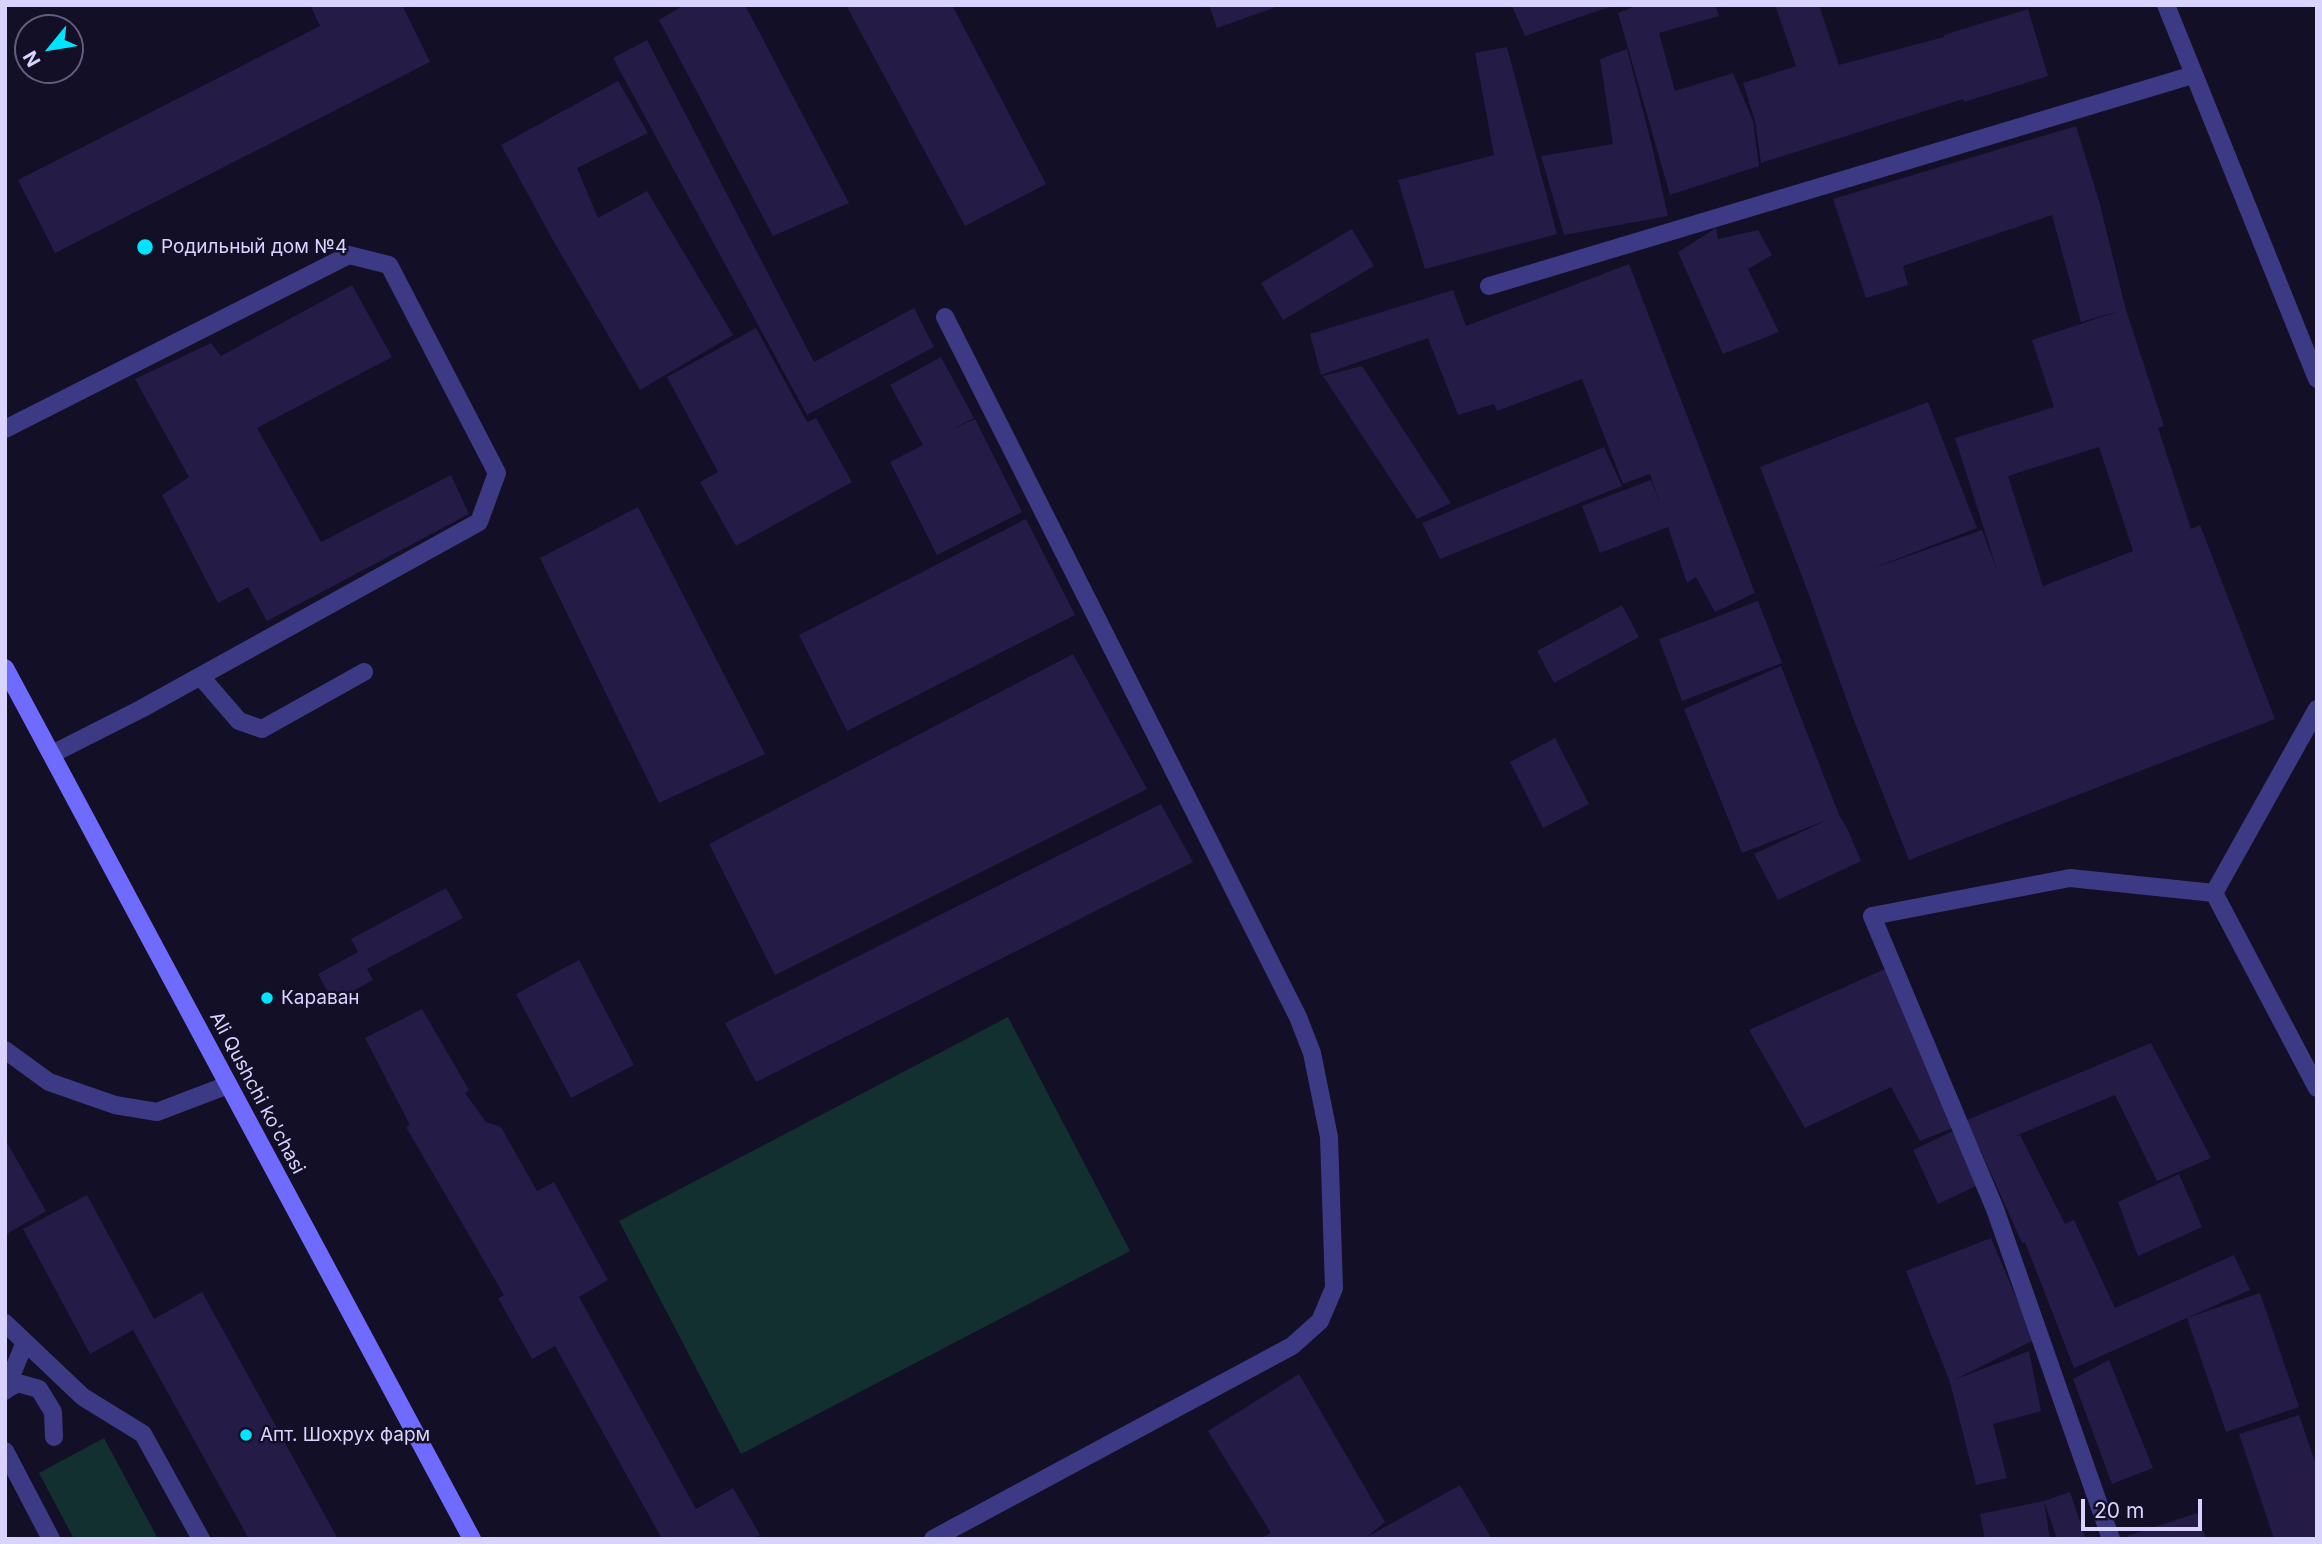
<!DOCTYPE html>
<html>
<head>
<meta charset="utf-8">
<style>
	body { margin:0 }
	#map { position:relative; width:2322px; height:1544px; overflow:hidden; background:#130f26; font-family:Inter,sans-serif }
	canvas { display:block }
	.frame { position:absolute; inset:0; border:7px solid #d9d4ff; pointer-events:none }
	.north { position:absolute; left:14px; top:14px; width:70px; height:70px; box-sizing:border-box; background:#130f26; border:2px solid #625e7d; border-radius:50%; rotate:240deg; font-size:19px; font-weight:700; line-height:28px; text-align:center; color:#d9d4ff }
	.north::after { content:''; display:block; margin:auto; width:24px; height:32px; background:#00e5ff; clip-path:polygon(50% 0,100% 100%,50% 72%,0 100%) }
	.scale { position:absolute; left:2081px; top:1499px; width:121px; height:32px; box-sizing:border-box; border:4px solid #d9d4ff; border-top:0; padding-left:9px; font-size:21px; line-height:24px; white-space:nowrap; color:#d9d4ff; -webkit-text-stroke:5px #130f26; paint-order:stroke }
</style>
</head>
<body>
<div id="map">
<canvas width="2322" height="1544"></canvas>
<div class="frame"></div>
<div class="north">N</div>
<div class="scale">20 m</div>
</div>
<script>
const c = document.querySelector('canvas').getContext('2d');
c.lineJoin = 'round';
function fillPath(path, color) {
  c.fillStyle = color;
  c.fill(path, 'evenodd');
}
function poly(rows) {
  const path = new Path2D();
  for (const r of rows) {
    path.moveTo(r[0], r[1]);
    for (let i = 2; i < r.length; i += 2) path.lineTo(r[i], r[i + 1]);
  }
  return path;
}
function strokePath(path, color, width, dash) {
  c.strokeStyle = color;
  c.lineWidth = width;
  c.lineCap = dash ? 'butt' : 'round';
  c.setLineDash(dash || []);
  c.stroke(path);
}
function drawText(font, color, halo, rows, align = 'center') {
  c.font = font + ' Inter,sans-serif';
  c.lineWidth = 5;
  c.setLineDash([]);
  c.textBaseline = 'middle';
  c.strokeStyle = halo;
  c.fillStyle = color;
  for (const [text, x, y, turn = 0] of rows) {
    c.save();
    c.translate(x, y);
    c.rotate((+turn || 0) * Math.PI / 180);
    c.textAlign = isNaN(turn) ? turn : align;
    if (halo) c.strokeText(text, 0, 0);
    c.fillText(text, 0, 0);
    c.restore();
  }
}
const green = poly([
	[1008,1017,1130,1251,741,1454,619,1221],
	[104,1438,158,1539,74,1539,39,1473]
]);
const building = poly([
	[310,5,402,5,430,62,55,253,18,180,320,26],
	[684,5,745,5,849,203,773,236,659,20],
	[846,5,952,5,1046,184,965,226],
	[1209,5,1279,5,1279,6,1217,28],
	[1515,5,1612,5,1612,6,1525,36,1512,6],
	[1638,5,1715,5,1719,16,1659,33,1675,91,1733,73,1753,121,1759,166,1670,195,1618,13],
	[1775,5,1819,5,1839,65,1944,37,1944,35,2028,9,2048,76,1964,102,1963,99,1761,163,1755,121,1743,83,1796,66],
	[647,40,814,362,914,308,934,347,807,415,613,58],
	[1507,47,1557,234,1425,269,1398,180,1494,155,1475,53],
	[1627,49,1652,146,1668,216,1564,235,1541,156,1613,144,1600,59],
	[618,81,648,133,577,168,598,218,647,191,733,335,640,390,554,242,501,145],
	[2076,126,2099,201,2126,310,2164,426,2158,428,2191,529,2200,525,2275,719,1909,860,1853,718,1808,592,1760,467,1928,402,1977,528,1871,569,1982,530,1998,573,1955,438,2054,407,2032,340,2120,311,2081,322,2052,215,1903,266,1908,285,1866,298,1833,199],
	[2099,447,2133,551,2043,586,2008,476],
	[1716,228,1718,239,1758,230,1772,255,1748,269,1779,332,1723,354,1678,252],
	[1352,229,1374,266,1283,320,1261,283],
	[1629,264,1755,593,1715,612,1696,577,1687,583,1668,527,1600,553,1582,506,1651,480,1661,507,1650,474,1623,484,1582,379,1497,411,1494,404,1458,415,1428,338,1321,375,1310,334,1453,290,1466,326],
	[352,285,392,357,257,428,321,542,451,475,469,514,267,621,248,587,218,603,162,495,189,477,135,379,211,343,221,356],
	[756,328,807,422,816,418,852,482,736,546,700,482,718,472,667,377],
	[941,357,974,418,951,430,975,419,1022,512,937,555,890,462,923,445,890,385],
	[1362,366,1451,503,1417,519,1323,376],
	[1604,447,1622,486,1440,559,1422,523],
	[638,507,765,754,659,803,540,558],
	[1026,519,1075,615,847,731,799,635],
	[1758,601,1782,663,1682,701,1659,639],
	[1622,605,1639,637,1554,683,1537,651],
	[1073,654,1147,789,775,975,709,844],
	[1781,666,1839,815,1847,828,1861,861,1778,900,1754,854,1827,820,1742,853,1684,709],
	[1555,738,1589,804,1543,828,1510,762],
	[1161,804,1193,862,756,1082,725,1023],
	[446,888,463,918,367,969,373,980,333,1002,318,974,358,952,351,939],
	[579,960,634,1065,571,1098,516,994],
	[1889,967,1957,1126,1920,1141,1891,1087,1805,1128,1749,1030],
	[422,1009,469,1090,465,1093,486,1122,501,1127,537,1191,554,1182,608,1280,579,1297,696,1509,733,1488,760,1535,752,1539,662,1539,555,1346,532,1359,498,1298,504,1295,406,1127,410,1125,365,1038],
	[2151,1043,2211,1158,2157,1181,2115,1095,2013,1137,2020,1135,2065,1224,2074,1220,2115,1308,2234,1255,2250,1290,2074,1368,2025,1242,2022,1243,1967,1120],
	[1953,1131,1978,1185,1938,1204,1913,1150],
	[5,1139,46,1211,5,1235],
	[2179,1174,2202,1227,2138,1256,2118,1202],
	[87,1195,154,1319,202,1292,338,1539,249,1539,133,1330,90,1354,23,1229],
	[1991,1238,2034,1340,1954,1380,2029,1351,2041,1411,1993,1424,2007,1478,1976,1485,1950,1382,1906,1271],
	[2260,1293,2299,1407,2226,1432,2187,1318],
	[2109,1360,2153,1468,2112,1484,2073,1379],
	[1299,1374,1385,1522,1367,1537,1460,1485,1492,1539,1260,1539,1271,1533,1208,1431],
	[2299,1415,2317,1468,2317,1539,2274,1539,2239,1434],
	[2070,1492,2086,1539,2057,1539,2044,1501],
	[2044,1501,2050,1539,1985,1539,1980,1514],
	[2197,1513,2206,1539,2128,1539,2127,1536]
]);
const service = poly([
	[5,429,349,255,389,265,497,473,479,522,141,709,52,754],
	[201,677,239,721,262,729,364,672],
	[933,1539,1292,1346,1320,1321,1334,1288,1329,1137,1312,1053,1298,1017,945,317]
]);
const pedestrian = poly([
	[5,1323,83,1397,143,1434,201,1539],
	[5,1391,25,1342],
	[5,1451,51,1539]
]);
const minor = poly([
	[2166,5,2317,379],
	[1489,286,2193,75],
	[2317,709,2214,893,2317,1088],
	[5,1050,49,1082,115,1105,157,1112,228,1085],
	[5,1390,18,1383,39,1389,53,1412,54,1437],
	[2111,1539,1995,1209,1872,916,2070,878,2214,893]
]);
const secondary = poly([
	[5,668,472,1539]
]);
const markers = [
	[145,247,9,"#00e5ff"],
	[267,998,7,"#00e5ff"],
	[246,1435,7,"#00e5ff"]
];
const poiNames = [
	["Родильный дом №4",161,247],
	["Караван",281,998],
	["Апт. Шохрух фарм",260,1435]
];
const streetNames = [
	["Ali Qushchi ko'chasi",257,1093,62]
];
fillPath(green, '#12302f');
fillPath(building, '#241b47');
strokePath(service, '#3d3a85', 18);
strokePath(pedestrian, '#3d3a85', 18);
strokePath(minor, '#3d3a85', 18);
strokePath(secondary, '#6f6bff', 18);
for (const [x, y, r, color] of markers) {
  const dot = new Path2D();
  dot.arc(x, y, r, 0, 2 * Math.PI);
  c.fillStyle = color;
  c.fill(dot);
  strokePath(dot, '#130f26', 2.5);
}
drawText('19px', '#d9d4ff', '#130f26', poiNames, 'left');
drawText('19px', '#d9d4ff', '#130f26', streetNames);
</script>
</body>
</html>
